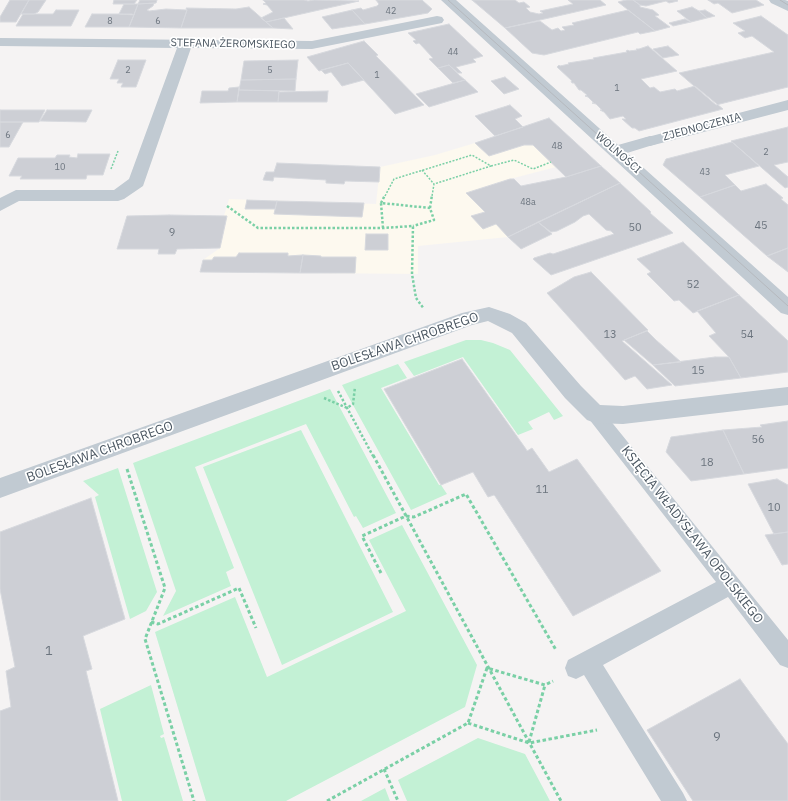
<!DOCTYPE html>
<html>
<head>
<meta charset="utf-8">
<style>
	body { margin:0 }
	canvas { display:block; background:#f5f3f3 }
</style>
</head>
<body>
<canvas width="788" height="801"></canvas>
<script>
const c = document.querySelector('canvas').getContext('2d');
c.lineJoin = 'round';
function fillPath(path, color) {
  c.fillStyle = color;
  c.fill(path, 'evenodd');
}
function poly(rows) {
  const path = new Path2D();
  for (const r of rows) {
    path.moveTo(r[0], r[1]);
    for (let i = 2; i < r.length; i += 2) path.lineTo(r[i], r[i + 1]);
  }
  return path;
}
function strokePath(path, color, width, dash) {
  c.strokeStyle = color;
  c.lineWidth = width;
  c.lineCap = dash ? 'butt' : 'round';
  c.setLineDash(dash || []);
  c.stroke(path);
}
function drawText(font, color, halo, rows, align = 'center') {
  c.font = font + ' "IBM Plex Sans",sans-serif';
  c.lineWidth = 3.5;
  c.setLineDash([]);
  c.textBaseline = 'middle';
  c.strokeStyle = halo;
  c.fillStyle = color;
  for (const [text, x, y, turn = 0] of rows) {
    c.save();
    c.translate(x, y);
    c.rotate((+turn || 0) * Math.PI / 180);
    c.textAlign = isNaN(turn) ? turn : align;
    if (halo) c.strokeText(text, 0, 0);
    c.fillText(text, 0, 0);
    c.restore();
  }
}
const commercial = poly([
	[475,143,489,156,524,145,533,145,556,167,510,179,467,193,485,212,472,216,496,224,508,237,418,246,418,274,200,272,203,260,220,248,227,216,224,216,229,199,376,204,380,167,435,155]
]);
const green = poly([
	[466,340,481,340,493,343,510,350,563,416,554,420,549,412,528,422,533,429,518,435,463,357,414,376,404,362],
	[398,364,407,378,381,388,439,485,441,485,447,494,411,510,342,385],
	[330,389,396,513,363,528,356,516,354,517,306,424,195,467,234,568,226,572,231,586,163,616,176,591,133,463],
	[301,430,393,612,282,665,203,467],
	[118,468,157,592,146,611,130,619,95,497,99,495,83,481],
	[402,525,477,665,465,707,286,801,206,801,155,632,235,597,267,677,406,611,369,540],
	[151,685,164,734,160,736,161,738,164,737,183,801,122,801,100,709],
	[478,738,525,754,550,801,407,801,398,780],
	[385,788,390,801,361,801]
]);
const building = poly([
	[10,0,29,0,16,22,0,22,0,17,10,0],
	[29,0,46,0,38,12,34,14,21,14,29,0],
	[114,0,137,0,134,4,113,4,114,0],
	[140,0,157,0,156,3,138,4,140,0],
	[263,0,304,0,308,1,314,0,359,1,266,22,261,18,273,12,267,5,263,4,266,3,263,0],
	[376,0,422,0,432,9,428,13,365,24,352,10,361,8,363,10,377,6,379,4,376,0],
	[472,0,515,0,519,3,524,2,530,7,526,8,530,12,539,14,543,13,540,11,573,4,568,0,600,0,606,5,505,28,472,0],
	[626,0,633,0,640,5,640,7,653,10,659,15,655,16,670,27,655,31,618,2,626,0],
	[633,0,677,0,678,1,669,3,666,1,646,6,640,5,633,0],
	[708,0,756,0,764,5,732,13,718,3,714,4,708,0],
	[154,3,153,6,147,10,149,11,166,9,187,10,181,28,129,27,138,4,154,3],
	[124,4,138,4,134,15,119,14,124,4],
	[249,7,273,28,181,28,187,10,186,8,236,9,249,7],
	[692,7,699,11,707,18,691,22,677,11,692,7],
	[56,10,79,10,71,26,16,26,23,14,53,14,56,10],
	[352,10,365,24,332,29,322,17,352,10],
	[628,10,655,31,640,34,638,32,544,55,532,53,505,28,540,21,552,30,558,28,561,31,565,30,562,27,574,25,572,23,628,10],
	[705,10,715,16,707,18,699,11,705,10],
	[92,14,132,14,134,15,129,27,85,27,92,14],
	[761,16,788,35,788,87,716,105,679,73,774,52,752,36,745,38,738,33,745,31,733,23,761,16],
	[284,18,293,29,273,28,266,22,284,18],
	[685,19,691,22,673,26,669,23,685,19],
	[449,24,483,56,473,59,476,62,456,67,462,73,458,73,449,65,438,68,429,59,433,58,419,43,416,44,413,41,416,40,408,33,449,24],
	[364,41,378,55,376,56,424,105,395,114,348,63,319,71,307,57,364,41],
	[648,46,677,71,641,79,650,88,654,87,660,92,675,89,677,91,695,86,723,109,639,131,635,128,632,128,622,119,626,119,623,116,610,119,604,112,600,110,602,110,596,104,592,103,594,103,588,97,585,96,587,95,581,90,579,90,574,83,572,83,571,81,572,81,557,67,559,65,560,66,569,64,568,63,594,59,593,58,627,52,626,51,628,50,629,51,637,50,636,49,639,49,648,46],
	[668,46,679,55,663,58,653,49,668,46],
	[118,60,146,60,136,87,121,87,123,83,117,83,119,79,110,79,118,60],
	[298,60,296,79,241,80,244,61,298,60],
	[348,63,364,80,342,86,331,72,325,74,321,70,348,63],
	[449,65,459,75,465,80,453,83,438,68,449,65],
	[505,77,519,89,504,94,491,81,505,77],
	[296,79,295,91,239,90,241,80,296,79],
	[465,80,478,92,429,107,416,94,465,80],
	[239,87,237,102,200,103,202,91,228,91,229,88,239,87],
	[239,90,279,91,278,102,237,102,239,90],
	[328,91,327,102,278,102,279,92,328,91],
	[510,105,522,116,515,119,523,127,495,136,475,116,510,105],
	[0,110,45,110,39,122,0,122,0,110],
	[47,110,92,110,86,122,40,121,47,110],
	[549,118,601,166,566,177,533,145,524,145,489,156,475,143,549,118],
	[0,122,23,122,9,147,0,147,0,122],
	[788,127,788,162,774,165,788,177,788,187,785,188,731,141,788,127],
	[732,142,759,166,725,175,735,185,700,197,663,165,666,159,732,142],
	[78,154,110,154,103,175,87,175,86,179,20,179,22,176,9,176,18,158,55,158,57,155,70,155,69,157,77,158,78,154],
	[277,163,380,167,379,182,345,181,344,184,326,183,326,180,274,177,273,181,263,180,266,172,274,172,277,163],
	[601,166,620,183,508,237,496,224,483,229,471,216,485,212,466,193,510,179,514,179,521,186,566,177,601,166],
	[620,183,651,212,650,213,673,233,551,275,533,259,534,258,550,253,553,254,614,234,611,231,606,230,589,214,583,216,575,222,557,231,551,232,538,222,620,183],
	[766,184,783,198,781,199,788,205,788,248,767,256,700,197,735,185,741,191,766,184],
	[247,200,277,201,275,209,245,209,247,200],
	[277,201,364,203,362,217,274,214,277,201],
	[169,215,227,216,220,248,177,249,175,254,158,254,159,249,117,249,127,216,169,215],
	[538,222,552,234,521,249,508,237,538,222],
	[366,234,388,234,388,250,365,250,366,234],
	[683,242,739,295,693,313,679,300,674,301,647,274,651,272,637,259,683,242],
	[788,248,788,272,767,256,788,248],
	[239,253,288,253,288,256,303,255,300,273,200,272,203,260,212,260,214,257,236,257,239,253],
	[303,255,321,256,321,257,356,257,355,273,300,273,303,255],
	[591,272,648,330,622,341,672,385,647,389,635,376,625,380,547,293,574,277,591,272],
	[739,295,788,341,788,372,741,378,729,357,709,336,716,333,697,311,739,295],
	[647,331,656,340,681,362,653,365,624,340,647,331],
	[715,357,729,357,741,378,675,386,653,365,715,357],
	[462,359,526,449,527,451,532,448,549,472,577,459,661,571,573,616,495,496,494,495,488,497,473,472,441,485,384,389,462,359],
	[788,421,788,468,744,474,723,430,762,427,760,425,788,421],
	[723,430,744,474,691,481,666,452,671,437,723,430],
	[777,479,788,485,788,532,774,534,748,484,777,479],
	[91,498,125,619,83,636,92,669,86,671,118,801,0,801,0,711,11,707,6,671,15,667,0,589,0,532,91,498],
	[788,532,788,564,782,565,765,535,788,532],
	[740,679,788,744,788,801,693,801,647,730,740,679]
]);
const pathFar2 = poly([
	[491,166,514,160,533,169,551,162],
	[111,169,118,151],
	[422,170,434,184],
	[385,196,394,179,472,155,491,166,434,184,432,196]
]);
const pathFar1 = poly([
	[381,203,385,195],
	[227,206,258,228,383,228,413,226,412,274,416,298,424,309],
	[430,208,432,195],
	[383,228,381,203,430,208,434,220,413,226],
	[338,391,373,456],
	[324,398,347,408,353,404,355,387]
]);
const path = poly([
	[373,455,561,801],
	[127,469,165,588,145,639,194,801],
	[381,573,362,536,406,516,414,517,466,494,556,650],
	[151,622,158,624,239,588,256,628],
	[468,723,529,743,597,730],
	[529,742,545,685],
	[384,769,398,801],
	[327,801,468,723,487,668,545,685,553,681]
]);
const service = poly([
	[595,407,601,409,788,640,788,668,780,665,728,597,603,665,683,793,687,801,661,801,584,675,576,679,568,676,565,668,568,660,716,582,589,419,586,414,589,409,595,407]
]);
const pedestrian = poly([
	[441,0,456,0,618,145,650,136,656,138,658,141,656,144,627,153,788,297,788,315,781,313,441,0]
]);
const minor = poly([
	[769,0,785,0,788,1,788,11,771,3,769,0],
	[437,16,442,17,444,20,442,23,312,49,191,48,143,186,124,199,118,201,19,201,0,211,0,198,16,190,114,190,129,179,177,48,0,46,0,38,312,41,437,16],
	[788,100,788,110,650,146,644,144,642,141,644,138,788,100],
	[489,307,510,314,526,323,581,386,600,405,623,406,788,387,788,405,623,424,595,423,587,420,565,398,512,333,488,321,472,325,0,498,0,478,462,313,489,307]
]);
const tram = poly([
	[448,0,788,306],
	[780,0,788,5]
]);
const farNumbernames = [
	["42",391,11],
	["8",110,21],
	["6",158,21],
	["44",453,52],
	["2",128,70],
	["5",270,70],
	["1",377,75],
	["1",617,88],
	["6",8,135],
	["48",557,146],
	["2",766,152],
	["10",60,167],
	["43",705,172],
	["48a",528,202]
];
const farStreetnames = [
	["STEFANA ŻEROMSKIEGO",233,44,1],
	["ZJEDNOCZENIA",702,127,-15],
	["WOLNOŚCI",618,153,41]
];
const numberNames = [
	["45",761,226],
	["50",635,228],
	["9",172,233],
	["52",693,285],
	["13",610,335],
	["54",747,335],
	["15",698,371],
	["56",758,440],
	["18",707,463],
	["11",542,490],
	["10",774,508]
];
const streetNames = [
	["BOLESŁAWA CHROBREGO",405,342,-19],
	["BOLESŁAWA CHROBREGO",100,452,-20],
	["KSIĘCIA WŁADYSŁAWA OPOLSKIEGO",692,535,52]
];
const nearNumbernames = [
	["1",49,651],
	["9",717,737]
];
fillPath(commercial, '#fdf9ef');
fillPath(green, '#c3f1d5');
fillPath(building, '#cdcfd5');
strokePath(building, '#d7d9de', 1);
strokePath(pathFar2, '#7ad0a6', 1.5, [2, 1.5]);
strokePath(pathFar1, '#7ad0a6', 2.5, [2.5, 2]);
strokePath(path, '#7ad0a6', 3, [3.5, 2.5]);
fillPath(service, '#c1cad2');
fillPath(pedestrian, '#c1cad2');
fillPath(minor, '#c1cad2');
strokePath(tram, '#b5b8bd', 1);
drawText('9px', '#6b747e', null, farNumbernames);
drawText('11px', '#4a5661', '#fff', farStreetnames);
drawText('11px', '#6b747e', null, numberNames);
drawText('13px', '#4a5661', '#fff', streetNames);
drawText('13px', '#6b747e', null, nearNumbernames);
</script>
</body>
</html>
